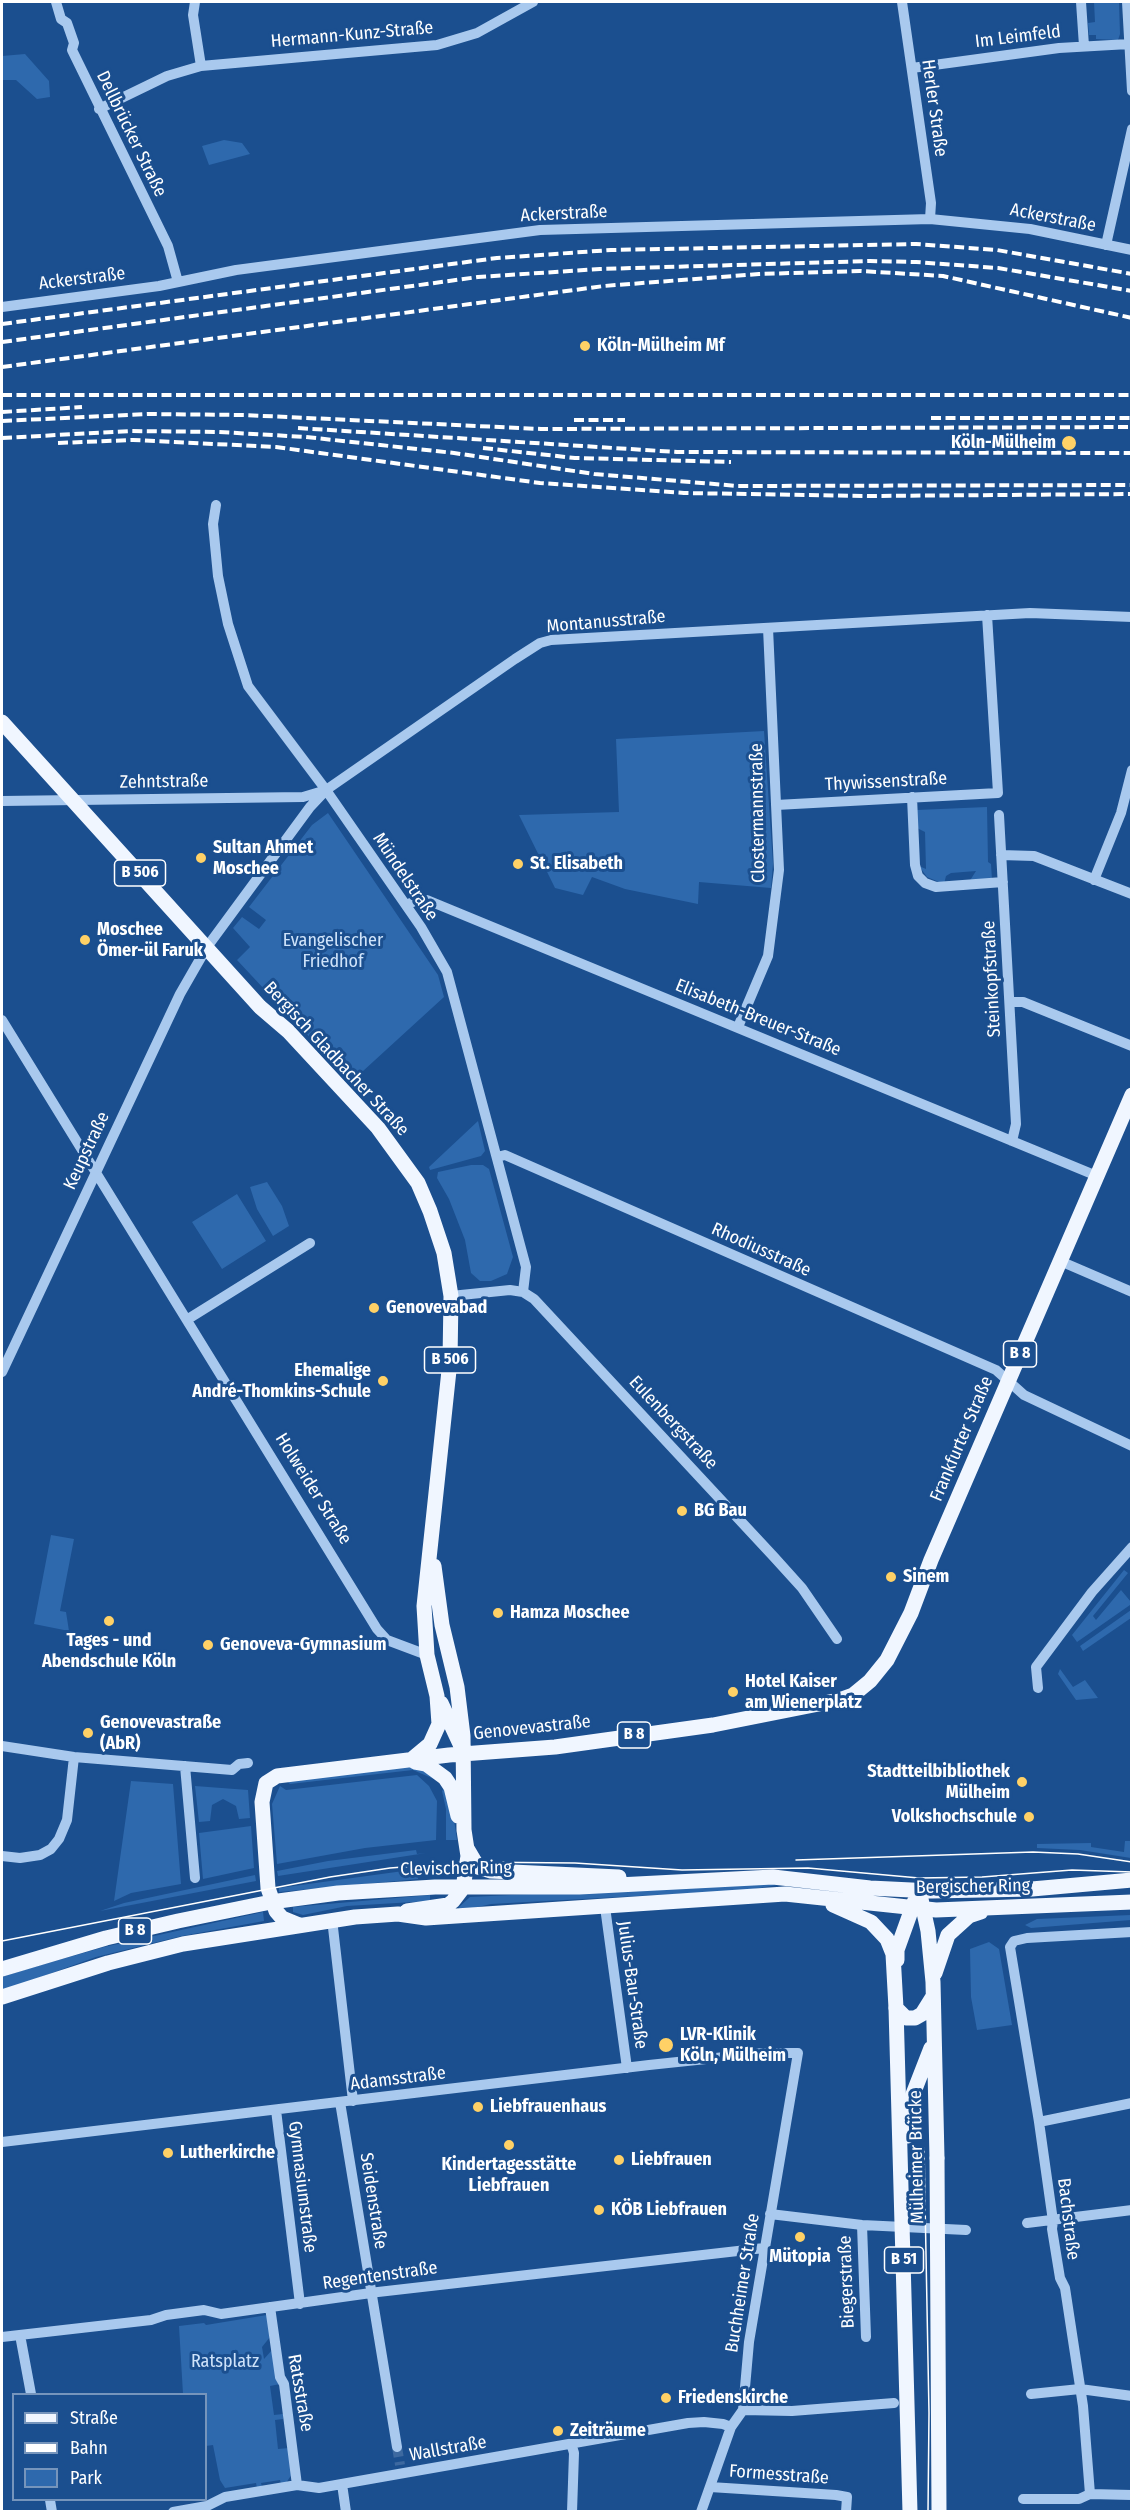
<!DOCTYPE html>
<html>
<head>
<meta charset="utf-8">
<style>
	body { margin:0 }
	#map { position:relative; width:1133px; height:2513px; overflow:hidden; background:#1b4f8f; font-family:"Fira Sans Condensed",sans-serif }
	canvas { display:block }
	.frame { position:absolute; inset:0; border:3px solid #fff; pointer-events:none }
	.legend { position:absolute; left:12px; top:2393px; width:195px; height:108px; box-sizing:border-box; background:#1b4f8f; border:2px solid #7695bc; margin:0; padding:8px 10px; list-style:none; font-size:18px; color:#fff }
	.legend li { display:flex; align-items:center; gap:12px; height:30px }
	.legend b { width:30px; border:2px solid #7695bc }
</style>
</head>
<body>
<div id="map">
<canvas width="1133" height="2513"></canvas>
<div class="frame"></div>
<ul class="legend">
<li><b style="height:8px;background:#f0f6ff"></b>Straße</li>
<li><b style="height:8px;background:#fff"></b>Bahn</li>
<li><b style="height:16px;background:#2e69ad"></b>Park</li>
</ul>
</div>
<script>
const c = document.querySelector('canvas').getContext('2d');
c.lineJoin = 'round';
function fillPath(path, color) {
  c.fillStyle = color;
  c.fill(path, 'evenodd');
}
function poly(rows) {
  const path = new Path2D();
  for (const r of rows) {
    path.moveTo(r[0], r[1]);
    for (let i = 2; i < r.length; i += 2) path.lineTo(r[i], r[i + 1]);
  }
  return path;
}
function strokePath(path, color, width, dash) {
  c.strokeStyle = color;
  c.lineWidth = width;
  c.lineCap = dash ? 'butt' : 'round';
  c.setLineDash(dash || []);
  c.stroke(path);
}
function drawText(font, color, halo, rows, align = 'center') {
  c.font = font + ' "Fira Sans Condensed",sans-serif';
  c.lineWidth = 6;
  c.setLineDash([]);
  c.textBaseline = 'middle';
  c.strokeStyle = halo;
  c.fillStyle = color;
  for (const [text, x, y, turn = 0] of rows) {
    c.save();
    c.translate(x, y);
    c.rotate((+turn || 0) * Math.PI / 180);
    c.textAlign = isNaN(turn) ? turn : align;
    if (halo) c.strokeText(text, 0, 0);
    c.fillText(text, 0, 0);
    c.restore();
  }
}
const green = poly([
	[1087,2,1119,2,1120,34,1118,40,1096,39,1096,35,1089,35,1088,23,1095,22,1094,2],
	[25,54,49,81,50,97,37,99,16,80,2,80,2,56],
	[224,140,242,143,250,154,209,165,202,146],
	[764,731,773,864,771,888,699,882,698,904,625,889,592,877,583,895,555,888,519,815,619,812,616,739],
	[987,807,988,862,991,864,992,880,969,882,976,871,951,873,946,876,944,884,927,877,919,866,926,869,925,832,917,828,917,810],
	[328,813,438,975,444,997,351,1082,291,1017,291,1012,286,1007,279,1005,237,960,250,947,233,928,242,917,259,929,266,920,249,907,312,825],
	[478,1121,485,1151,481,1156,430,1170,429,1167],
	[471,1165,483,1165,489,1169,513,1257,507,1274,491,1281,480,1281,471,1273,465,1240,449,1199,437,1178,438,1172],
	[267,1182,282,1206,289,1226,273,1236,257,1209,250,1187],
	[237,1194,266,1241,222,1269,192,1222],
	[51,1535,74,1539,60,1611,66,1612,69,1631,34,1624],
	[1124,1570,1128,1573,1093,1616,1096,1620,1121,1590,1131,1602,1131,1606,1130,1605,1077,1642,1072,1635],
	[1131,1610,1131,1618,1083,1651,1080,1646],
	[1060,1669,1073,1687,1085,1680,1098,1698,1076,1700,1058,1674],
	[413,1766,419,1767,434,1779,413,1770,290,1784,287,1781],
	[417,1775,429,1786,437,1801,436,1840,365,1848,277,1864,272,1804,280,1786,286,1790],
	[131,1781,173,1784,181,1884,131,1893,114,1901],
	[195,1786,248,1790,250,1818,239,1819,236,1806,223,1799,212,1805,210,1821,199,1822],
	[446,1786,452,1806,457,1840,446,1840,446,1809,442,1791],
	[251,1826,254,1868,203,1879,199,1833],
	[1125,1841,1131,1841,1131,1858,1080,1850,1037,1848,1037,1844,1091,1843,1091,1847,1124,1852],
	[416,1850,417,1854,426,1853,278,1876,277,1871,328,1861],
	[418,1869,418,1879,279,1892,279,1888],
	[255,1875,256,1881,100,1911,124,1903],
	[777,1882,777,1885,747,1890,491,1904,460,1911,459,1907,470,1897],
	[430,1895,430,1901,347,1906,303,1915,293,1912,293,1907],
	[263,1912,264,1921,182,1936,96,1957,2,1991,2,1977,24,1970,104,1947],
	[1131,1915,1131,1920,1031,1928,1025,1925,1037,1919],
	[989,1942,999,1949,1012,2025,977,2030,971,1997,970,1949],
	[267,2315,270,2337,262,2347,264,2359,272,2350,280,2384,270,2386,274,2415,283,2414,283,2419,275,2420,278,2449,289,2448,292,2474,286,2483,281,2484,280,2480,261,2483,262,2487,257,2488,256,2483,225,2488,220,2480,213,2445,206,2446,206,2394,183,2394,179,2326,204,2323,206,2325]
]);
const minorTunnel = poly([
	[397,2447,400,2465]
]);
const minor = poly([
	[56,2,61,19,67,23,74,43,72,50,168,246,178,282],
	[195,2,193,15,201,66],
	[902,2,931,203,930,219],
	[1081,2,1084,46],
	[1127,2,1132,91],
	[912,68,1059,48,1129,44],
	[99,109,167,76,201,66,437,45,477,33,533,2],
	[1106,245,1132,129],
	[2,307,159,286,236,270,540,230,930,219,1030,229,1132,250],
	[216,505,213,524,218,576,228,624,248,686,326,790,421,927,447,972,526,1267,523,1292],
	[912,797,915,865,918,876,925,883,936,887,1003,882],
	[2,801,303,797,323,791],
	[776,805,998,793,987,615],
	[999,815,1016,1124,1012,1141],
	[1001,855,1034,856,1132,894],
	[1094,880,1121,813,1132,770],
	[406,905,415,901,427,900,1097,1176],
	[1011,1002,1023,1002,1132,1046],
	[2,1020,377,1629,387,1640,427,1655],
	[738,1027,768,956,779,870,768,628],
	[497,1157,505,1155,996,1370,1024,1395,1132,1446],
	[1060,1261,1132,1292],
	[451,1296,510,1290,523,1292,534,1299,774,1557,802,1588,837,1639],
	[188,1319,310,1243],
	[2,1372,180,994,207,947,310,807,326,790,515,659,540,643,551,640,1030,613,1132,617],
	[1038,1688,1036,1667,1092,1592,1132,1547],
	[2,1746,74,1757,232,1770,239,1764,248,1763],
	[185,1766,195,1878],
	[2,1856,20,1858,40,1855,51,1849,59,1839,67,1820,74,1757],
	[605,1907,627,2068],
	[332,1919,353,2101],
	[340,2102,397,2447],
	[276,2110,300,2304],
	[1039,2122,1132,2103],
	[2,2142,649,2065,763,2053,798,2053,749,2342,743,2410,731,2427,701,2512],
	[770,2214,862,2225,966,2230],
	[1027,2223,1132,2210],
	[862,2225,866,2337],
	[270,2307,280,2377,284,2384,297,2485],
	[20,2335,31,2394],
	[2,2337,151,2320,166,2315,204,2310,221,2314,378,2292,764,2248],
	[1031,2394,1080,2389,1132,2396],
	[743,2410,792,2411,894,2403],
	[571,2443,574,2453,572,2512],
	[342,2484,346,2512],
	[710,2487,836,2495,847,2497,846,2512],
	[1090,2494,1083,2406,1065,2288,1060,2278,1052,2229,1053,2221,1039,2122,1010,1947,1014,1941,1027,1938,1132,1932],
	[1023,2499,1079,2499,1090,2494,1132,2495],
	[50,2500,52,2512],
	[173,2512,207,2506,225,2497,297,2485,319,2488,688,2423,704,2422,723,2424,731,2427]
]);
const major = poly([
	[2,722,260,1007,288,1031,378,1128,418,1183,430,1211,444,1253,451,1296,450,1361,424,1606,427,1655,437,1696,439,1724,430,1744,412,1759],
	[441,1703,461,1746],
	[415,1762,426,1764,445,1778,451,1787,458,1816],
	[468,1850,478,1867,491,1871,619,1877],
	[921,1899,928,1931,933,1982,937,2158],
	[833,1905,871,1922,887,1939,893,1954,896,2008,906,2018,915,2018,922,2014,932,1998],
	[407,1911,448,1905,453,1901,463,1888,468,1856,464,1830,463,1736,457,1687,442,1625,434,1566],
	[299,1925,282,1918,276,1911,268,1888,262,1802,266,1783,277,1776,449,1755,555,1747,713,1725,839,1700,853,1695,870,1681,887,1660,911,1613,931,1560,1132,1095],
	[897,1960,897,1950,915,1900],
	[2,1969,106,1938,178,1921,271,1902,338,1893,435,1887,579,1887,773,1877,870,1888,932,1891,1032,1889,1132,1880],
	[935,1973,948,1935,969,1916,981,1912],
	[2,1997,108,1963,183,1944,355,1917,398,1914,426,1918,785,1894,936,1910,1132,1902],
	[908,2136,908,2107,931,2048]
]);
const tram = poly([
	[796,1860,1033,1852,1078,1854,1132,1862],
	[2,1941,330,1877,390,1868,467,1862,575,1863,682,1870,808,1868,919,1878,982,1877,1072,1870,1132,1872],
	[924,2148,929,2413,928,2512]
]);
const rail = poly([
	[2,324,497,258,611,250,916,244,997,250,1132,274],
	[2,342,478,277,600,269,870,261,916,262,998,268,1132,291],
	[2,367,604,286,759,274,860,271,943,276,1132,318],
	[2,395,1132,395],
	[2,412,82,407],
	[931,418,1132,418],
	[574,420,625,420],
	[2,421,148,414,244,415,541,429,1132,427],
	[298,428,677,452,1132,453],
	[2,438,131,431,219,432,306,437,454,453,594,474,738,486,1132,485],
	[58,443,133,440,276,447,540,483,684,493,868,496,1132,494],
	[483,448,575,458,731,462]
]);
const majorBridge = poly([
	[896,2008,910,2512],
	[937,2158,939,2512]
]);
const markers = [
	[585,346,6,"#ffd166"],
	[1069,443,8,"#ffd166"],
	[201,858,6,"#ffd166"],
	[518,864,6,"#ffd166"],
	[85,940,6,"#ffd166"],
	[374,1308,6,"#ffd166"],
	[383,1381,6,"#ffd166"],
	[682,1511,6,"#ffd166"],
	[891,1577,6,"#ffd166"],
	[498,1613,6,"#ffd166"],
	[109,1621,6,"#ffd166"],
	[208,1645,6,"#ffd166"],
	[733,1692,6,"#ffd166"],
	[88,1733,6,"#ffd166"],
	[1022,1782,6,"#ffd166"],
	[1029,1817,6,"#ffd166"],
	[666,2045,8,"#ffd166"],
	[478,2107,6,"#ffd166"],
	[509,2145,6,"#ffd166"],
	[168,2153,6,"#ffd166"],
	[619,2160,6,"#ffd166"],
	[599,2210,6,"#ffd166"],
	[800,2237,6,"#ffd166"],
	[666,2398,6,"#ffd166"],
	[558,2431,6,"#ffd166"]
];
const shields = [
	[140,873,51],
	[1020,1354,33],
	[450,1360,51],
	[634,1735,33],
	[135,1931,33],
	[904,2260,39]
];
const shieldNames = [
	["B 506",140,873],
	["B 8",1020,1354],
	["B 506",450,1360],
	["B 8",634,1735],
	["B 8",135,1931],
	["B 51",904,2260]
];
const streetNames = [
	["Hermann-Kunz-Straße",352,35,-5],
	["Im Leimfeld",1018,37,-7],
	["Herler Straße",934,108,82],
	["Dellbrücker Straße",131,134,64],
	["Ackerstraße",564,214,-3],
	["Ackerstraße",1053,218,11],
	["Ackerstraße",82,279,-7],
	["Montanusstraße",606,622,-5],
	["Zehntstraße",164,782,-1],
	["Thywissenstraße",886,782,-3],
	["Clostermannstraße",758,813,-91],
	["Mündelstraße",405,877,56],
	["Steinkopfstraße",992,979,-93],
	["Elisabeth-Breuer-Straße",758,1018,22],
	["Bergisch Gladbacher Straße",336,1059,47],
	["Keupstraße",87,1151,-65],
	["Rhodiusstraße",761,1250,24],
	["Eulenbergstraße",673,1423,47],
	["Frankfurter Straße",962,1439,-67],
	["Holweider Straße",313,1489,58],
	["Genovevastraße",532,1728,-6],
	["Clevischer Ring",456,1869,-1],
	["Bergischer Ring",973,1887,-1],
	["Julius-Bau-Straße",632,1985,82],
	["Adamsstraße",398,2079,-7],
	["Mülheimer Brücke",917,2157,-91],
	["Gymnasiumstraße",302,2187,83],
	["Seidenstraße",373,2201,81],
	["Bachstraße",1068,2219,83],
	["Regentenstraße",380,2276,-8],
	["Biegerstraße",847,2282,-92],
	["Buchheimer Straße",743,2283,-81],
	["Ratsstraße",300,2393,80],
	["Wallstraße",448,2449,-10],
	["Formesstraße",779,2475,4]
];
const poiNames = [
	["Köln-Mülheim Mf",597,346],
	["Köln-Mülheim",1056,443,"right"],
	["Sultan Ahmet",213,848],
	["Moschee",213,869],
	["St. Elisabeth",530,864],
	["Moschee",97,930],
	["Ömer-ül Faruk",97,951],
	["Genovevabad",386,1308],
	["Ehemalige",371,1371,"right"],
	["André-Thomkins-Schule",371,1392,"right"],
	["BG Bau",694,1511],
	["Sinem",903,1577],
	["Hamza Moschee",510,1613],
	["Tages - und",109,1641,"center"],
	["Abendschule Köln",109,1662,"center"],
	["Genoveva-Gymnasium",220,1645],
	["Hotel Kaiser",745,1682],
	["am Wienerplatz",745,1703],
	["Genovevastraße",100,1723],
	["(AbR)",100,1744],
	["Stadtteilbibliothek",1010,1772,"right"],
	["Mülheim",1010,1793,"right"],
	["Volkshochschule",1017,1817,"right"],
	["LVR-Klinik",680,2035],
	["Köln, Mülheim",680,2056],
	["Liebfrauenhaus",490,2107],
	["Lutherkirche",180,2153],
	["Liebfrauen",631,2160],
	["Kindertagesstätte",509,2165,"center"],
	["Liebfrauen",509,2186,"center"],
	["KÖB Liebfrauen",611,2210],
	["Mütopia",800,2257,"center"],
	["Friedenskirche",678,2398],
	["Zeiträume",570,2431]
];
const parkNames = [
	["Evangelischer",333,941],
	["Friedhof",333,962],
	["Ratsplatz",225,2362]
];
fillPath(green, '#2e69ad');
strokePath(minorTunnel, '#3d69a0', 10, [10, 5]);
strokePath(minor, '#a9c9ee', 10);
strokePath(major, '#f0f6ff', 15);
strokePath(tram, '#fff', 1.5);
strokePath(rail, '#fff', 4, [10, 4.5]);
strokePath(majorBridge, '#f0f6ff', 15);
for (const [x, y, r, color] of markers) {
  const dot = new Path2D();
  dot.arc(x, y, r, 0, 2 * Math.PI);
  c.fillStyle = color;
  c.fill(dot);
  strokePath(dot, '#1b4f8f', 2);
}
for (const [x, y, w] of shields) {
  const box = new Path2D();
  box.roundRect(x - w / 2, y - 13, w, 26, 4.5);
  c.fillStyle = '#1b4f8f';
  c.fill(box);
  strokePath(box, '#fff', 1.5);
}
drawText('bold 16px', '#fff', null, shieldNames);
drawText('18px', '#fff', '#1b4f8f', streetNames);
drawText('bold 18px', '#fff', '#1b4f8f', poiNames, 'left');
drawText('18px', '#cfe3fa', '#1b4f8f', parkNames);
</script>
</body>
</html>
